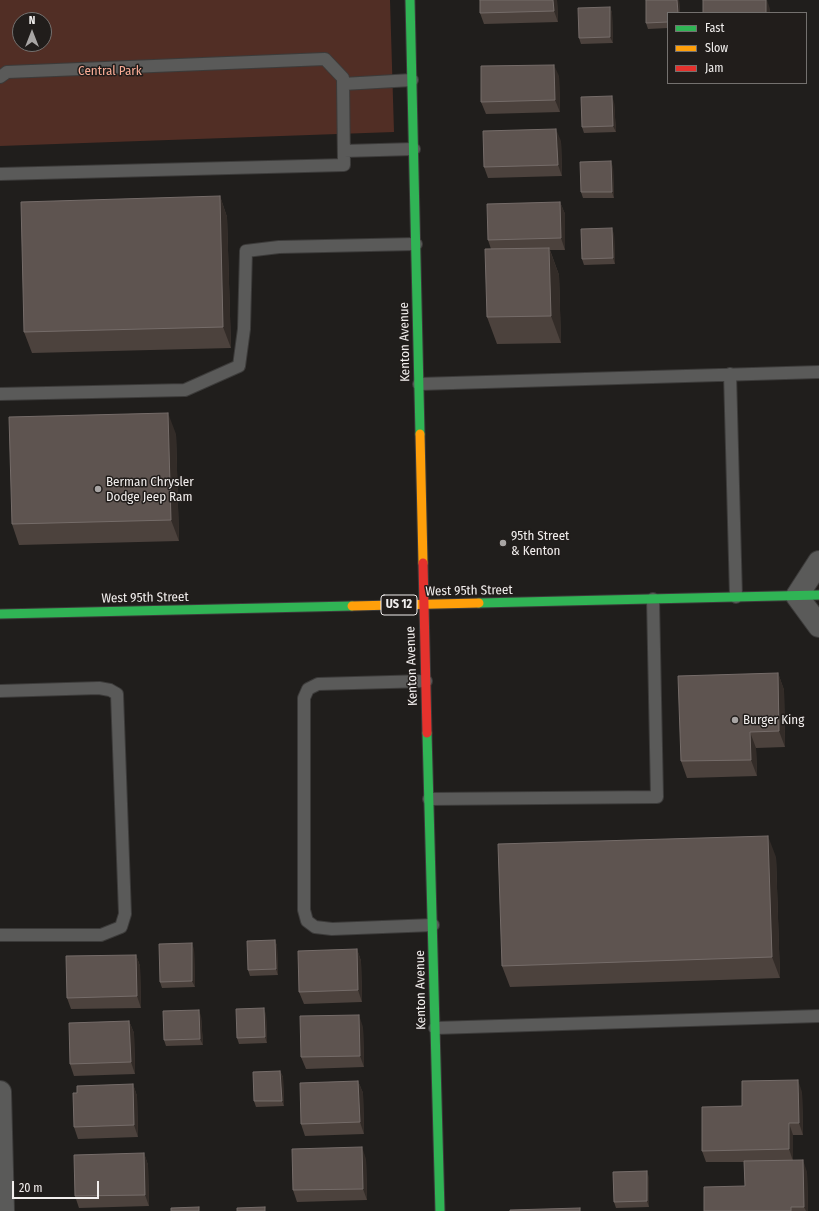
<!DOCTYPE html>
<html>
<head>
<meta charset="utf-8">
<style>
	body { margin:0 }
	#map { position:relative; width:819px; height:1211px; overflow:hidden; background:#201e1c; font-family:"Fira Sans Condensed",sans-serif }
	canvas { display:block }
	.legend { position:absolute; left:667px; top:12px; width:140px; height:72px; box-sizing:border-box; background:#211d1b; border:1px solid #74716f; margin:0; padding:5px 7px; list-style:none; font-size:12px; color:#f1eeed }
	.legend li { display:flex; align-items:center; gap:8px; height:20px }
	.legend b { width:20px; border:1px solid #74716f }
	.north { position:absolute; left:12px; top:12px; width:40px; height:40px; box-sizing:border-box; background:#211d1b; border:1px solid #74716f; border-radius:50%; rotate:0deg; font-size:11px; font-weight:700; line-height:16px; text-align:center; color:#f1eeed }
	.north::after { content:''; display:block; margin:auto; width:14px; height:18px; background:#a8a5a4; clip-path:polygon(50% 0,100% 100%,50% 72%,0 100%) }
	.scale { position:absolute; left:12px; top:1181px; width:87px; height:18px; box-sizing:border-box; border:2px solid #f1eeed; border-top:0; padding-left:5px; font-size:12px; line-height:14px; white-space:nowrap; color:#f1eeed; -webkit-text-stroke:3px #211d1b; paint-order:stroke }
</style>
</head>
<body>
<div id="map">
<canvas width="819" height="1211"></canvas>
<ul class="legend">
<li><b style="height:5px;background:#30b455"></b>Fast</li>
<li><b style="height:5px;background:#ff9f0a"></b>Slow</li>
<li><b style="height:5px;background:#e5322d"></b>Jam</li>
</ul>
<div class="north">N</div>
<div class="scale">20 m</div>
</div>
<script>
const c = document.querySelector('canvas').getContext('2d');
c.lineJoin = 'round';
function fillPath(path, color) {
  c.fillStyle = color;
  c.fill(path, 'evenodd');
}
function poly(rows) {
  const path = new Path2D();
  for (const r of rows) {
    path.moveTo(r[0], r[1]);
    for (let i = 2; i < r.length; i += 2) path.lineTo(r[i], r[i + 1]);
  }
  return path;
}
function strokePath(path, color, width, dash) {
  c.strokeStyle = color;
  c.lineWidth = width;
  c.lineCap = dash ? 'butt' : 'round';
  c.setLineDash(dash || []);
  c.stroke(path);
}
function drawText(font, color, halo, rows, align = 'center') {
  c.font = font + ' "Fira Sans Condensed",sans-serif';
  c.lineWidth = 3;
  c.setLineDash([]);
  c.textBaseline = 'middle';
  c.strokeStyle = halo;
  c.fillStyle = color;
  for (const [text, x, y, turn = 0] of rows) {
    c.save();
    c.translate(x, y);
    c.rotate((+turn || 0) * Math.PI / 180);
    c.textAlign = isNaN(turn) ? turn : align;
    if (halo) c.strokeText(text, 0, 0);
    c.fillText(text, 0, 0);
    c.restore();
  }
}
const green = poly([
	[0,0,390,0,394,132,0,146],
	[20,20,44,20,44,44,20,44]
]);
const lane = poly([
	[0,77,7,72,325,59,343,78,344,165,0,174],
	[343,84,412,80],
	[344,151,414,149],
	[730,374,736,597],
	[419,384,819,372],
	[0,394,185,390,239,366,244,329,246,251,279,247,416,244],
	[426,681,318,684,308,689,304,698,304,910,307,921,315,927,332,929,433,925],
	[0,691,99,688,110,690,117,694,125,914,121,927,101,935,0,935],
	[429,799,657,797,653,599],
	[435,1028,819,1016]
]);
const street = poly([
	[819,562,797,596,819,626],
	[0,1092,3,1211]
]);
const fast = poly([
	[410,0,420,434],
	[479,603,819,595],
	[0,614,352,606],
	[427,733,440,1211]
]);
const slow = poly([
	[420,434,423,563],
	[352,606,479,603]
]);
const jam = poly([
	[423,563,427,733]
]);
const wall = poly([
	[557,0,558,22,484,24,480,13],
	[646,0,679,0,680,13,668,13,668,28,648,29,646,23],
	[610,7,612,13,613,43,581,44,579,38],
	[559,76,560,112,486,114,481,102],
	[614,102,616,132,584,133,582,127],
	[561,141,562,176,488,178,484,167],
	[613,167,614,198,583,198,581,192],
	[220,196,227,217,231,348,32,353,24,332],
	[560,202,565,214,565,250,550,250,559,275,561,343,497,344,487,317,491,249,488,240],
	[614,234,615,264,584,265,582,259],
	[176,434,179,541,19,545,12,524],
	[778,673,784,690,785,747,756,748,757,776,687,778,681,761],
	[776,857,780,978,510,987,502,966],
	[275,940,277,946,278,975,250,976,248,970],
	[194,949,195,987,162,988,160,982],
	[357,949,361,961,362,1002,304,1004,299,992],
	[136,955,140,966,141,1008,71,1009,67,998],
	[266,1014,267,1043,239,1044,237,1038],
	[201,1016,203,1045,166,1046,164,1040],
	[129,1021,134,1033,135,1074,74,1076,70,1064],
	[363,1027,364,1067,306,1069,301,1057],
	[280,1071,283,1077,284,1106,256,1107,254,1101],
	[358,1081,363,1093,364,1134,305,1136,301,1124],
	[133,1084,137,1096,138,1137,78,1139,74,1127,77,1093],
	[802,1092,803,1135,793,1135,793,1161,807,1172,808,1211,704,1211,745,1186,744,1162,706,1162,702,1151,742,1106],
	[144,1153,148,1165,149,1206,79,1208,75,1196],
	[366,1159,367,1200,297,1202,293,1190],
	[649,1177,649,1207,616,1208,614,1202]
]);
const shadedWall = poly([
	[553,0,557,0,558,22,554,11],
	[677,0,679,0,680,13,678,13],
	[766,0,767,0,770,9,770,13,766,13],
	[610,7,612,13,613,43,610,37],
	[554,65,559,76,560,112,555,100],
	[612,96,614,102,616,132,613,126],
	[556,129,561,141,562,176,558,165],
	[611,161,613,167,614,198,612,192],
	[220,196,227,217,231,348,223,327],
	[560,202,565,214,565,250,561,238],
	[612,228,614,234,615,264,613,258],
	[549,248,559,275,561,343,551,316],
	[168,413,176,434,179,541,171,520],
	[778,673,784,690,785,747,779,731],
	[750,732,756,748,757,776,751,760],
	[768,836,776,857,780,978,772,957],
	[275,940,277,946,278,975,276,969],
	[192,943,194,949,195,987,192,981],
	[357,949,361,961,362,1002,358,990],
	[136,955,140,966,141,1008,137,996],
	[264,1008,266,1014,267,1043,265,1037],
	[199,1010,201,1016,203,1045,200,1039],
	[359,1015,363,1027,364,1067,360,1056],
	[129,1021,134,1033,135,1074,131,1062],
	[280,1071,283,1077,284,1106,282,1101],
	[798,1080,802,1092,803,1135,799,1123],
	[358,1081,363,1093,364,1134,360,1122],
	[133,1084,137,1096,138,1137,134,1125],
	[789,1123,793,1135,793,1161,789,1149],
	[362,1147,366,1159,367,1200,363,1189],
	[144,1153,148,1165,149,1206,145,1195],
	[803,1160,807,1172,808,1211,806,1211,804,1207],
	[647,1171,649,1177,649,1207,647,1201]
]);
const building = poly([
	[480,0,553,0,554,11,480,13,480,0],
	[646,0,677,0,678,13,668,13,668,22,646,23,646,0],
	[703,0,766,0,766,13,703,13,703,0],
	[610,7,610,37,579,38,578,8,610,7],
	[554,65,555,100,481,102,481,66,554,65],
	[612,96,613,126,582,127,581,97,612,96],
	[556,129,558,165,484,167,483,131,556,129],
	[611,161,612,192,581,192,580,162,611,161],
	[220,196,223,327,24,332,21,202,220,196],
	[560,202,561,238,488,240,487,204,560,202],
	[612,228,613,258,582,259,581,229,612,228],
	[549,248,551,316,487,317,485,249,549,248],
	[168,413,171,520,12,524,9,417,168,413],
	[778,673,779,731,750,732,751,760,681,761,678,676,778,673],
	[768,836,772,957,502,966,498,844,768,836],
	[275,940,276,969,248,970,247,941,275,940],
	[192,943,192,981,160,982,159,944,192,943],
	[357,949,358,990,299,992,298,951,357,949],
	[136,955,137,996,67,998,66,956,136,955],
	[264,1008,265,1037,237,1038,236,1009,264,1008],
	[199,1010,200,1039,164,1040,163,1011,199,1010],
	[359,1015,360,1056,301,1057,300,1016,359,1015],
	[129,1021,131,1062,70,1064,69,1023,129,1021],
	[280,1071,282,1101,254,1101,253,1072,280,1071],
	[798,1080,799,1123,789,1123,789,1149,702,1151,702,1107,742,1106,742,1081,798,1080],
	[358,1081,360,1122,301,1124,300,1083,358,1081],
	[133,1084,134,1125,74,1127,73,1093,77,1093,77,1086,133,1084],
	[362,1147,363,1189,293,1190,292,1149,362,1147],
	[144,1153,145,1195,75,1196,74,1155,144,1153],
	[803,1160,804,1207,791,1207,791,1211,704,1211,704,1187,745,1186,744,1161,803,1160],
	[647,1171,647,1201,614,1202,613,1172,647,1171],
	[199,1207,199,1211,171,1211,171,1208,199,1207],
	[265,1207,265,1211,237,1211,237,1208,265,1207],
	[580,1208,580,1211,510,1211,510,1210,580,1208]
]);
const markers = [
	[98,489,4,"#a8a5a4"],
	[503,543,4,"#a8a5a4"],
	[735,720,4,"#a8a5a4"]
];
const shields = [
	[399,605,36]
];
const shieldNames = [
	["US 12",399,605]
];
const parkNames = [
	["Central Park",110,71]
];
const streetNames = [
	["Kenton Avenue",405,342,-91],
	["West 95th Street",469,591,-1],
	["West 95th Street",145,598,-1],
	["Kenton Avenue",412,666,-92],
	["Kenton Avenue",421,990,-91]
];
const poiNames = [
	["Berman Chrysler",106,482],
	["Dodge Jeep Ram",106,497],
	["95th Street",511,536],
	["& Kenton",511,551],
	["Burger King",743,720]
];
fillPath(green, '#512e25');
strokePath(lane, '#3c3b3a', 14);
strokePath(street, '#3c3b3a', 24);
strokePath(fast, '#3c3b3a', 11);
strokePath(slow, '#3c3b3a', 11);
strokePath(jam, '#3c3b3a', 11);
strokePath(lane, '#5a5a59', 12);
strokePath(street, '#5a5a59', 22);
strokePath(fast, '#30b455', 9);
strokePath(slow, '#ff9f0a', 9);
strokePath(jam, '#e5322d', 9);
fillPath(wall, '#4c423d');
fillPath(shadedWall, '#332c28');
fillPath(building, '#5e5450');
strokePath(building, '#756c69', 1);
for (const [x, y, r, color] of markers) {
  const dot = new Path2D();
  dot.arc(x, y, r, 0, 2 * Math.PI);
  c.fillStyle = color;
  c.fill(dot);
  strokePath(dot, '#211d1b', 1.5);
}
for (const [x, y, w] of shields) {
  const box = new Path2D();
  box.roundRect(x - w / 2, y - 10, w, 20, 3);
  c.fillStyle = '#211d1b';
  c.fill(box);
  strokePath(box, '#f1eeed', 1);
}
drawText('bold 12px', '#f1eeed', null, shieldNames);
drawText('13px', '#f9ac96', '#211d1b', parkNames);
drawText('13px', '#f1eeed', '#211d1b', streetNames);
drawText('13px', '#f1eeed', '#211d1b', poiNames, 'left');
</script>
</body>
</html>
